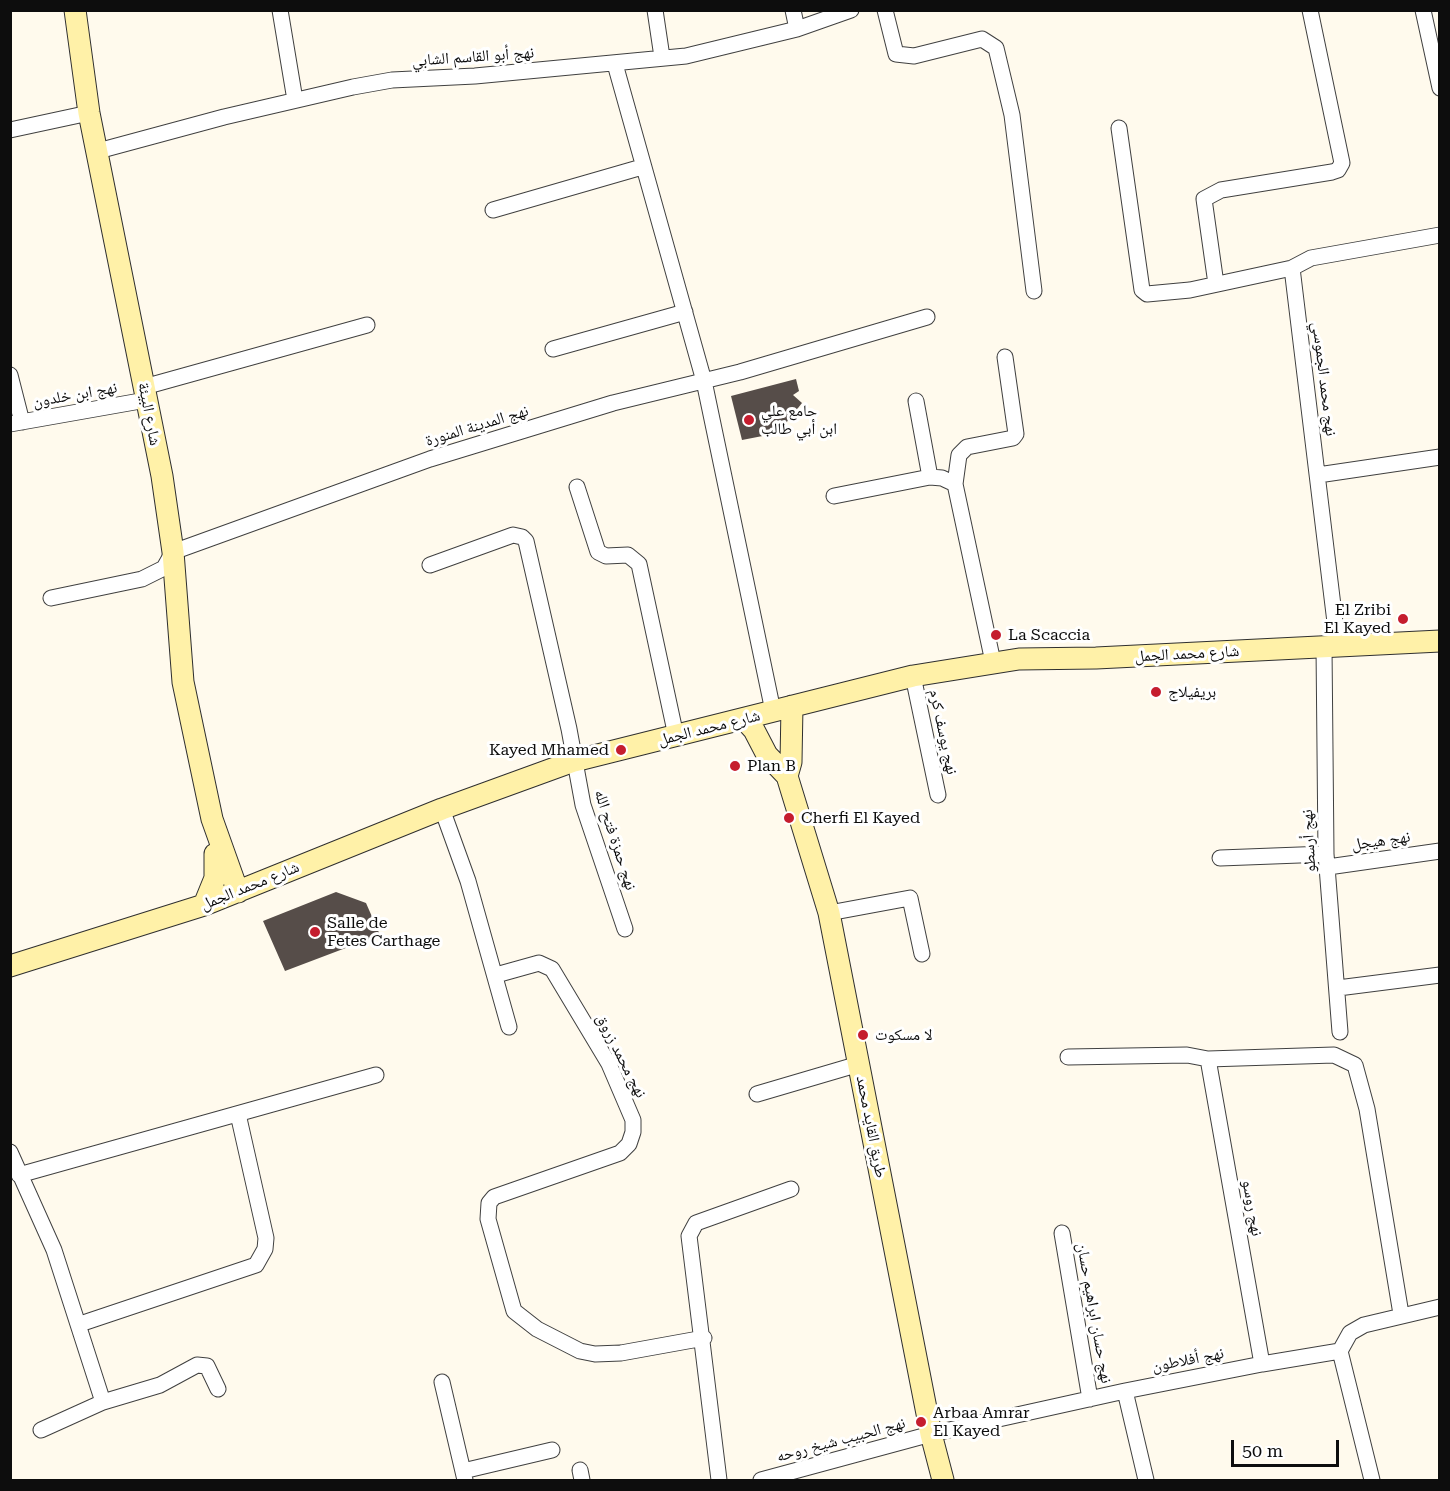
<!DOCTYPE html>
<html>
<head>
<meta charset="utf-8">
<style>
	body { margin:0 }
	#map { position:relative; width:1450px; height:1491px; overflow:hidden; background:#fffaed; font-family:"Roboto Serif",serif }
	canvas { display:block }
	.frame { position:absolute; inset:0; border:12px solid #0d0d0d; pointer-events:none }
	.scale { position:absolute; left:1231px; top:1440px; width:108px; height:27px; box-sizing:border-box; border:3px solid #0d0d0d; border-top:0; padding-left:8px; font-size:18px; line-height:21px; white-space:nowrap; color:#0d0d0d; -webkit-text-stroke:4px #fff; paint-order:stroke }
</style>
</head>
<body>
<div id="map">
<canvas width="1450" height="1491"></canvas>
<div class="frame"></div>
<div class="scale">50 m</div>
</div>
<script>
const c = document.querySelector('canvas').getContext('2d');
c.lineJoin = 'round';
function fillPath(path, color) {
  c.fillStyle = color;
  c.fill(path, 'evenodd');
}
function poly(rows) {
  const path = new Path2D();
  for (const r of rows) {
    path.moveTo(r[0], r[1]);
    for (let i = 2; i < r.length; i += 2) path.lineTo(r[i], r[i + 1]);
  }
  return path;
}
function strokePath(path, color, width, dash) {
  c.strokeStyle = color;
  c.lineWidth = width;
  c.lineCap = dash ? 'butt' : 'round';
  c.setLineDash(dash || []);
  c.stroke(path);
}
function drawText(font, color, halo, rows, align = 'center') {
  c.font = font + ' "Roboto Serif","Noto Naskh Arabic",serif';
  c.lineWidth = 6;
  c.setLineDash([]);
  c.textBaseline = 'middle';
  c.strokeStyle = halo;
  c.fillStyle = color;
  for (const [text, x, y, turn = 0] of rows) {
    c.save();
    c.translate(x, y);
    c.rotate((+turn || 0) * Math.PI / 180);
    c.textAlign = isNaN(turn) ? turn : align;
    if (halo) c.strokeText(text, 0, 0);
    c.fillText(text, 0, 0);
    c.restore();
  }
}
const building = poly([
	[796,379,799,391,793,395,802,403,778,433,742,440,731,396],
	[336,892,366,903,380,935,285,971,263,921]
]);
const street = poly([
	[280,10,295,100],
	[655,10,662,57],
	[793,10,797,29],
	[885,10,896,54,914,56,982,39,996,48,1012,115,1034,291],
	[1423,10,1440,88],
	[615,64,704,381,773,711],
	[1119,128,1142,290,1147,294,1190,290,1292,268,1338,647],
	[10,130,89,113],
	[98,151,224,117,353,87,392,80,475,76,686,56,797,29,851,10],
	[493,210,642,167],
	[1292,268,1311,258,1440,235],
	[1216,284,1204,199,1221,190,1332,172,1338,170,1342,163,1310,10],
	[553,349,685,312],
	[10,375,22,422],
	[144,387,367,325],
	[916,401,930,477],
	[10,424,146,400],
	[1318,475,1440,457],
	[955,484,959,455,967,447,1013,438,1016,434,1005,357],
	[577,487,598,552,606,556,628,555,639,564,676,736],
	[834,496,930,477,942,478,955,484,993,662],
	[430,565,513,535,522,537,526,541,569,729,583,805,625,929],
	[51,598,142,579,164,568,173,552,430,459,613,403,740,372,927,317],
	[1324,647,1326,854,1340,1032],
	[913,676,938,795],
	[442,809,468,881,509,1027],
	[1220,858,1326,854],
	[1328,867,1440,851],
	[829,913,910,898,922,954],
	[496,975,539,963,552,969,609,1064,633,1120,633,1132,629,1144,620,1153,494,1197,489,1203,488,1219,514,1311,537,1329,580,1351,595,1354,621,1353,704,1338],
	[1338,988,1440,975],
	[1068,1057,1187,1055,1208,1059,1334,1055,1355,1065,1367,1109,1401,1314],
	[1208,1059,1262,1364],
	[757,1094,859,1064],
	[10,1152,54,1250,103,1402],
	[19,1175,376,1075],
	[1062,1233,1090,1399],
	[80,1324,256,1265,265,1249,266,1238,238,1114],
	[1340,1351,1372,1480],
	[442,1382,465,1480],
	[1125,1391,1146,1480],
	[41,1430,103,1402,160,1385,197,1365,207,1366,218,1389],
	[580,1470,582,1480],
	[463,1471,552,1450],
	[719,1480,689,1236,696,1223,791,1189],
	[761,1480,931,1434,1125,1391,1262,1364,1340,1351,1350,1333,1364,1325,1440,1307]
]);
const secondary = poly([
	[75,10,89,113,162,476,173,552,183,682,212,819,238,892],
	[744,719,754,730,767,755,787,776,829,913,931,1434,943,1480],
	[787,776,791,762,792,706],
	[204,905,215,878,215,854],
	[10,966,204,905,442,809,574,761,913,676,1019,659,1096,658,1440,641]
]);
const markers = [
	[749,420,6,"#c51d2e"],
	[1403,619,6,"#c51d2e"],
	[996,635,6,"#c51d2e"],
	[1156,692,6,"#c51d2e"],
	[621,750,6,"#c51d2e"],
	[735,766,6,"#c51d2e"],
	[789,818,6,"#c51d2e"],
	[315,932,6,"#c51d2e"],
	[863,1035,6,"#c51d2e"],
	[921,1422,6,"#c51d2e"]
];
const streetNames = [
	["نهج أبو القاسم الشابي",473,57,-4],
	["نهج محمد الجموسي",1324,379,83],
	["نهج ابن خلدون",75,395,-10],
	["شارع البيئة",149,414,79],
	["نهج المدينة المنورة",477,426,-17],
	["شارع محمد الجمل",1187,654,-3],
	["شارع محمد الجمل",709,728,-14],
	["نهج يوسف كرم",943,732,78],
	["نهج حمزة فتح الله",615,840,72],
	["نهج أرسطو",1309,841,-93],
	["نهج هيجل",1381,841,-8],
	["شارع محمد الجمل",250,886,-22],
	["نهج محمد زروق",621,1056,63],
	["طريق القايد محمد",871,1127,79],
	["نهج روسو",1252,1208,80],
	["نهج حسان ابراهيم حسان",1094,1313,80],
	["نهج أفلاطون",1188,1360,-11],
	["نهج الحبيب شيخ روحه",841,1440,-15]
];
const poiNames = [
	["جامع علي",761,411],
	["ابن أبي طالب",761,429],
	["El Zribi",1391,610,"right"],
	["El Kayed",1391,628,"right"],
	["La Scaccia",1008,635],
	["بريفيلاج",1168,692],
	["Kayed Mhamed",609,750,"right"],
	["Plan B",747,766],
	["Cherfi El Kayed",801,818],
	["Salle de",327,923],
	["Fetes Carthage",327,941],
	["لا مسكوت",875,1035],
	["Arbaa Amrar",933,1413],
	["El Kayed",933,1431]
];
fillPath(building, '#564d49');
strokePath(street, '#404040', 17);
strokePath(secondary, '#2f2f2f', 23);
strokePath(street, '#fff', 15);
strokePath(secondary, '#fff1a8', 21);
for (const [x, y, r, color] of markers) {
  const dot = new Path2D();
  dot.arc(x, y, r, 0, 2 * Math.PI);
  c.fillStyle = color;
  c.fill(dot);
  strokePath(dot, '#fff', 2);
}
drawText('16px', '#0d0d0d', '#fff', streetNames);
drawText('16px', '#0d0d0d', '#fff', poiNames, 'left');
</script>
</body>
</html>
